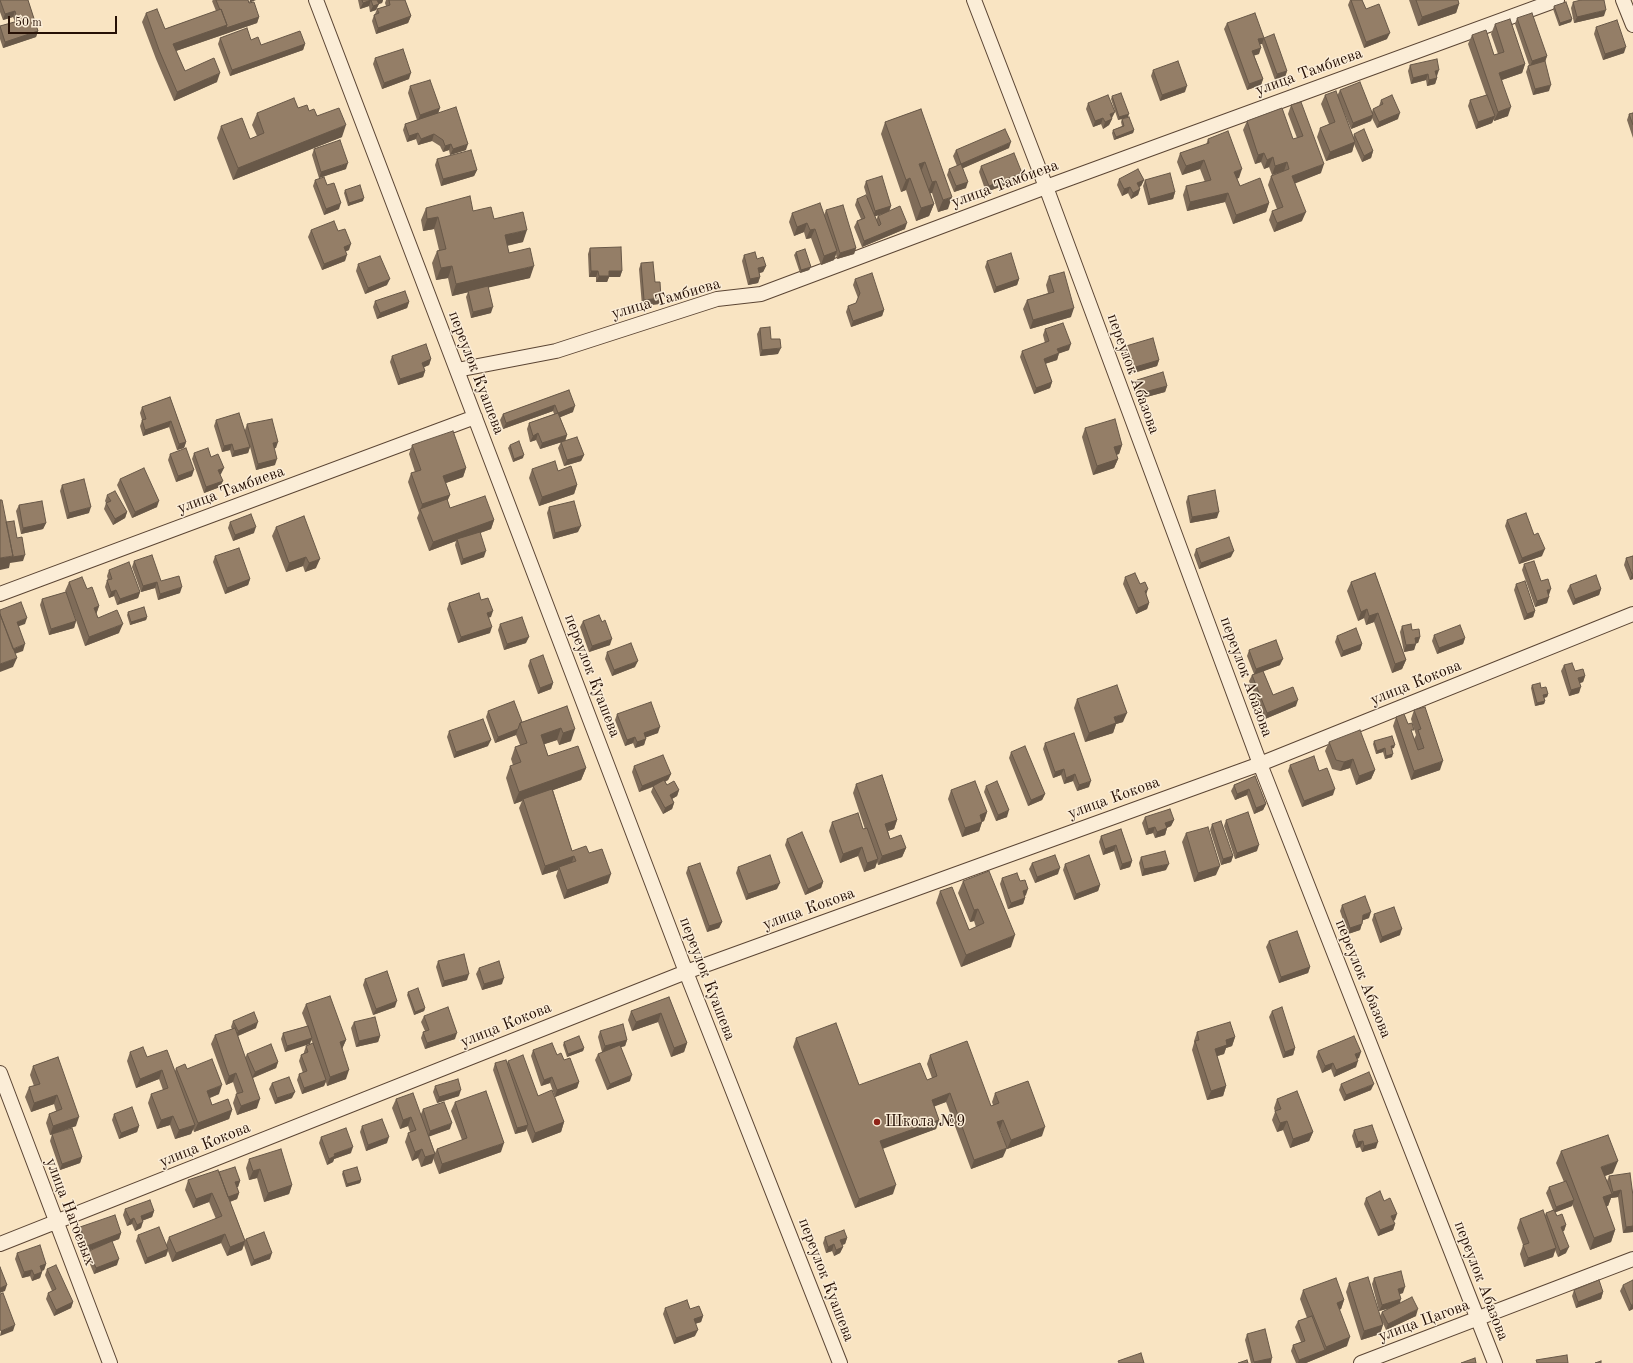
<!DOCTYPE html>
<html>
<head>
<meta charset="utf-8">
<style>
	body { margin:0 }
	#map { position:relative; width:1633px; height:1363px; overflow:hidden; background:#f9e4c2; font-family:"Old Standard TT",serif }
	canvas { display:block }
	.scale { position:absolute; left:8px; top:16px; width:109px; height:18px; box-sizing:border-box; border:2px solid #261005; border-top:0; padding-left:5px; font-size:12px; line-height:14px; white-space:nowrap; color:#261005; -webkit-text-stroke:3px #fbedd7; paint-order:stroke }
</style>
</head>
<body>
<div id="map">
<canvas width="1633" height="1363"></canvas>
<div class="scale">50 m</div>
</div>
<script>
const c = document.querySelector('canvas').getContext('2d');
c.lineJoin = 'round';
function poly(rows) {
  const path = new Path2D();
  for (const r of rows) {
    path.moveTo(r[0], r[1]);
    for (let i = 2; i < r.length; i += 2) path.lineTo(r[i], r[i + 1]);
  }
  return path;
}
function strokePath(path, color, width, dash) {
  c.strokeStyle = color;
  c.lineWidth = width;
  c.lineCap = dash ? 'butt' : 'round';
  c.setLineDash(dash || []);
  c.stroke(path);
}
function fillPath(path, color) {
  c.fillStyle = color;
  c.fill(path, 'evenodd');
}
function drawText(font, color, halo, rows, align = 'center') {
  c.font = font + ' "Old Standard TT",serif';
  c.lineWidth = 3;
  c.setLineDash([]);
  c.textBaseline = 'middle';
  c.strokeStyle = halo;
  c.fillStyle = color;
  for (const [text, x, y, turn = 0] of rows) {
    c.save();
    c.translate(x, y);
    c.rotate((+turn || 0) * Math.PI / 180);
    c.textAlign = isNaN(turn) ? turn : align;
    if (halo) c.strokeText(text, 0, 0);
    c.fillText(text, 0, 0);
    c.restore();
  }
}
const street = poly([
	[316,0,686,972,840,1363],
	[974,0,1046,187,1260,764,1495,1363],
	[1623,0,1633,25],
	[457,370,556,351,717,299,761,294,1046,187,1557,0],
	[0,594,475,417],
	[0,1073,110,1363],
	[0,1244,686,972,1260,764,1633,614],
	[1361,1363,1633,1259]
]);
const wall = poly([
	[0,0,28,0,38,31,36,37,3,48,0,39,0,26,15,22,13,17,3,20,0,12],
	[213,0,248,0,249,3,259,17,257,23,176,51,185,71,217,82,174,101,156,59,142,22,146,13,165,29,216,11,212,1],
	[358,0,383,0,382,3,378,4,376,10,370,12,369,6,360,9],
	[386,0,405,0,411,16,408,23,376,34,372,21,374,15,375,14,377,9,386,6,385,3],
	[1350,0,1362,0,1366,9,1387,39,1364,48,1348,5],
	[1409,0,1458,0,1459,4,1456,13,1418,26],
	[1573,2,1604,16,1574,23,1571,8],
	[1554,6,1572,19,1571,22,1559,26,1553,9],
	[1517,18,1547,56,1545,61,1549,91,1533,95,1526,72,1528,66,1529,65,1515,24],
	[1227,23,1264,38,1287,71,1285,77,1275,80,1262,44,1260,44,1259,54,1254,55,1263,79,1261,85,1247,90,1224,29],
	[1495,24,1525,64,1522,73,1502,80,1508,116,1494,121,1494,119,1492,123,1476,129,1468,106,1470,100,1486,95,1468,44,1472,35,1494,55,1498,54,1491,34],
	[1596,27,1624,53,1603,60,1594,34],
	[220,38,251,40,261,45,305,44,303,50,230,76,218,44],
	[375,58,409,79,382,89,373,64],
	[1410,65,1437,76,1436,76,1437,78,1435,84,1427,86,1426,80,1411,84,1408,71],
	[1153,70,1185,92,1160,101,1151,76],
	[410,86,438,113,466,150,450,155,449,150,443,152,440,146,432,141,418,145,416,139,407,142,403,130,405,124,417,120,408,93],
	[1340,90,1372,112,1373,109,1379,106,1381,100,1398,119,1377,128,1372,118,1371,121,1351,129,1339,100,1353,138,1354,134,1373,151,1371,158,1362,162,1354,144,1352,152,1326,161,1317,137,1320,128,1329,124,1321,104,1325,95,1337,96],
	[1112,96,1128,117,1118,120,1111,99],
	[1088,103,1112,118,1111,118,1112,119,1109,125,1103,129,1101,124,1093,127,1086,109],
	[1291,105,1321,173,1294,183,1302,221,1274,232,1269,220,1272,211,1277,209,1268,185,1271,176,1281,172,1272,175,1269,167,1264,169,1261,162,1255,164,1243,130,1247,121,1293,139,1297,138,1288,114],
	[298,108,309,111,317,116,342,137,233,180,217,138,221,126,250,139,257,136,252,125,257,113],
	[921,109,948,209,938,212,932,193,930,193,934,204,929,216,916,221,906,190,901,192,881,134,885,122],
	[1633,113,1633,138,1627,120,1629,114],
	[1122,119,1134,130,1133,133,1114,140,1112,133,1113,130,1122,126,1121,122],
	[1208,139,1239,178,1237,178,1240,186,1269,203,1266,212,1233,224,1225,202,1187,211,1183,195,1186,186,1205,182,1200,169,1182,175,1177,162,1180,153,1206,145],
	[1009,148,963,168,966,188,954,192,947,175,949,169,957,166,953,156,956,150],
	[314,149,346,169,319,178,312,155],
	[437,159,477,170,474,176,441,186,435,165],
	[981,166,1019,180,986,192,979,172],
	[1119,179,1144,180,1141,186,1139,187,1140,189,1138,195,1131,199,1128,193,1122,196,1117,185],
	[315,180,327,185,339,209,324,215,313,186],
	[1145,180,1175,192,1173,199,1148,205,1143,186],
	[866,181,891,206,889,211,905,229,862,247,854,227,857,221,861,219,855,205,857,199,867,197,864,187],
	[885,213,878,216,876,220,875,216],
	[345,190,363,201,348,206,344,193],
	[426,208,473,211,494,219,523,242,507,246,509,253,530,278,488,287,491,313,471,318,466,297,468,292,452,296,448,278,436,280,432,263,437,251,439,250,434,229,423,231,421,220],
	[826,210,856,248,854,254,837,259,836,254,834,260,821,265,811,238,806,239,804,232,794,236,789,222,792,213,824,215],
	[311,230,338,231,349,250,346,251,345,261,322,270,308,237],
	[590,248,622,271,620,277,609,277,607,282,596,282,596,277,589,277,588,254],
	[796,252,811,267,809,270,800,273,794,255],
	[744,255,757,259,766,266,763,272,759,273,760,277,758,283,748,285,742,261],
	[987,261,1019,279,1017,285,994,293,985,267],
	[641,263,655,282,659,304,642,306,639,269],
	[358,264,387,285,365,294,356,271],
	[1049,276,1071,317,1030,329,1023,309,1027,300,1048,293,1046,285],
	[855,279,884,310,882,316,851,327,846,312,848,306,856,303,858,298,853,285],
	[375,301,409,302,407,308,377,319,373,307],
	[760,328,771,339,778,354,760,356,757,334],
	[1045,329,1069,350,1059,353,1057,360,1045,364,1052,382,1050,388,1034,394,1020,357,1022,351,1045,343,1043,335],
	[1126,346,1159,360,1157,366,1130,374,1124,352],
	[392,356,431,359,429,365,424,367,425,371,423,377,398,385,390,362],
	[1137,380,1167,386,1165,392,1139,399,1135,386],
	[569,390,573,412,560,417,567,435,565,441,540,449,536,440,530,442,527,429,529,423,554,414,553,411,503,429,500,420,503,414],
	[170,397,186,442,184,448,177,450,169,427,143,436,140,426,142,420,140,413,142,407],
	[216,420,245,430,247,424,276,448,274,448,275,465,256,470,250,447,248,453,232,457,230,450,222,452,214,426],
	[1085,428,1122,445,1119,454,1116,455,1118,459,1114,468,1093,475,1082,437],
	[561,442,584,455,581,461,564,466,558,448],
	[412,445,466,468,463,477,446,483,450,495,447,501,450,508,494,520,491,529,480,533,484,557,461,565,455,545,456,541,429,551,417,518,419,513,408,482,411,473,415,472,409,454],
	[510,445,523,458,513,462,508,448],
	[194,453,211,457,221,474,220,475,220,487,204,493,192,459],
	[170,454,192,476,176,482,168,460],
	[532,469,558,471,577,485,574,494,539,506,529,478],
	[120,479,157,507,132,518,117,485],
	[62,485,89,513,67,519,60,491],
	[107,495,127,512,125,518,113,525,104,509,106,503,105,501],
	[1188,496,1217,518,1190,523,1186,502],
	[19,505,46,523,43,529,21,534,16,511],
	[549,507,578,532,553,539,547,513],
	[304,516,316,568,305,572,303,566,286,572,272,536,276,527],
	[1507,520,1542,556,1519,564,1505,526],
	[230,522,254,533,233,541,228,528],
	[1196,549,1231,557,1199,569,1194,555],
	[215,556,250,579,248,585,225,594,213,562],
	[1633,556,1633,579,1630,580,1624,565,1626,558],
	[134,561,161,581,180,593,158,600,155,588,141,592,132,567],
	[1524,564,1541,581,1549,595,1548,595,1547,603,1535,607,1522,570],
	[109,570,140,592,138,598,117,605,114,596,109,598,105,587,107,580,108,580,107,576],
	[1375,573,1406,660,1402,669,1392,673,1374,622,1366,625,1364,618,1358,621,1347,591,1351,582],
	[1125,577,1140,584,1146,595,1149,603,1147,609,1136,614,1123,584],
	[69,582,87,589,99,606,96,614,98,618,119,633,85,646,71,606,76,621,74,628,49,635,40,605,42,599,66,592,65,591],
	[1516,584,1535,611,1533,617,1524,620,1514,590],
	[1570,585,1601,589,1599,595,1573,605,1567,591],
	[481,600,491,617,489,617,490,633,458,643,447,609,449,603],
	[128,612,147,617,146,620,130,625,127,615],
	[583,621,602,622,610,645,589,652,580,627],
	[500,624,526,643,504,650,498,630],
	[1402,626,1412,630,1420,637,1418,643,1416,643,1414,650,1404,652,1400,632],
	[1434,635,1465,638,1463,644,1437,654,1432,641],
	[1337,636,1362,644,1360,650,1341,657,1335,642],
	[1249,650,1280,665,1263,671,1273,695,1296,706,1265,719,1249,681,1252,675,1254,674,1247,656],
	[607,652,635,667,612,676,605,659],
	[530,660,553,683,551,689,538,694,528,666],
	[1564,665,1585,676,1583,682,1580,683,1579,693,1569,696,1561,671],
	[1532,685,1541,688,1548,694,1547,697,1544,698,1545,701,1544,704,1535,706,1531,688],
	[1077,699,1123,722,1116,724,1113,733,1085,742,1074,708],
	[567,706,571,741,559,745,557,740,544,744,548,756,586,768,581,780,553,790,572,851,589,853,608,883,564,899,556,876,558,870,542,875,519,808,522,801,514,804,506,778,510,766,513,765,511,759,515,747,520,745,516,735,495,743,486,717,488,711,522,722],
	[1414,710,1440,770,1411,780,1393,726,1396,717,1412,734,1414,739,1416,735,1411,719],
	[617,714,658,733,646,737,644,745,635,748,633,743,625,746,615,720],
	[449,731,488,746,454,758,447,737],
	[1374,741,1394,748,1392,748,1392,757,1385,759,1383,752,1376,754,1373,744],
	[1329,742,1375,770,1371,779,1356,785,1350,768,1340,771,1332,769,1325,751],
	[1045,743,1089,787,1077,791,1073,781,1064,784,1061,775,1053,778,1043,749],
	[1011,752,1045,794,1042,800,1028,806,1009,758],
	[1290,765,1319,771,1333,795,1302,807,1288,771],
	[634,766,671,774,668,780,665,782,667,785,679,790,677,796,672,799,674,803,672,809,663,814,651,792,653,787,639,792,632,772],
	[1255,776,1266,804,1263,810,1254,814,1247,795,1235,800,1231,791,1234,785],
	[856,784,897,820,894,829,888,831,890,839,906,848,902,857,878,865,877,862,875,868,864,872,858,856,840,863,829,831,832,822,863,829,865,829,853,793],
	[986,786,1007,817,996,821,984,792],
	[951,790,987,812,984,821,982,822,979,831,962,837,948,799],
	[1145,817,1174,820,1171,826,1167,828,1165,835,1155,838,1153,833,1146,835,1142,823],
	[1226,820,1257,851,1235,859,1224,826],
	[1212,824,1233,856,1231,862,1221,865,1210,830],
	[1121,829,1132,861,1130,867,1120,870,1114,851,1103,855,1099,842,1101,836],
	[1186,833,1216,875,1194,882,1182,842],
	[787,839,823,882,821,888,805,895,785,845],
	[1141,857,1166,870,1142,876,1139,863],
	[1032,863,1058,874,1035,883,1029,869],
	[1065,864,1100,885,1098,891,1074,900,1063,870],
	[688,867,722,922,719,928,707,932,686,873],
	[738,867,777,889,746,900,736,873],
	[1002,878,1020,881,1026,895,1025,896,1025,898,1023,904,1008,909,1000,884],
	[963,881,1011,947,961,967,936,903,940,891,969,930,976,927,974,921,970,922,958,893],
	[1342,905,1369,918,1363,920,1360,930,1348,934,1340,911],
	[1374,914,1400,935,1380,943,1372,920],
	[1269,941,1310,967,1308,973,1279,983,1266,947],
	[438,961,467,980,442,987,436,967],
	[479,968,502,984,482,990,476,974],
	[365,979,395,1007,373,1015,363,985],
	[408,992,425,1008,424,1011,414,1015,407,995],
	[669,997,687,1043,684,1052,671,1057,658,1022,632,1031,628,1020,631,1011],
	[306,1004,346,1040,342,1049,346,1079,327,1086,326,1082,324,1086,302,1094,297,1080,299,1074,303,1073,299,1061,301,1055,304,1053,304,1052,306,1046,313,1043,311,1040,285,1052,281,1039,283,1033,307,1026,302,1013],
	[1272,1011,1295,1048,1293,1055,1283,1058,1269,1017],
	[424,1016,455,1039,425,1049,421,1038,423,1032,425,1031,421,1022],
	[233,1021,256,1028,238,1036,245,1058,247,1054,278,1062,276,1068,253,1078,257,1108,237,1115,233,1103,236,1094,237,1094,233,1082,226,1085,211,1044,215,1035,232,1029,231,1027],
	[354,1022,380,1036,378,1042,356,1047,351,1028],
	[600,1031,627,1040,625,1046,621,1047,630,1081,607,1090,595,1060,598,1054,602,1052,598,1037],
	[1197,1032,1235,1037,1232,1046,1226,1048,1224,1054,1217,1056,1226,1086,1223,1096,1207,1100,1192,1050,1194,1043,1194,1041],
	[796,1038,859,1085,927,1080,932,1078,927,1064,930,1055,991,1106,993,1105,992,1102,995,1093,1042,1136,1007,1149,1000,1129,1003,1157,971,1169,946,1102,934,1106,939,1120,936,1129,882,1148,893,1194,855,1208,793,1047],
	[564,1042,584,1048,583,1051,567,1057,563,1045],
	[533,1050,557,1055,564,1060,579,1082,577,1088,555,1097,550,1083,541,1086,531,1056],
	[1318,1051,1359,1058,1357,1059,1356,1067,1334,1077,1331,1069,1322,1073,1316,1057],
	[130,1052,147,1057,175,1071,176,1068,187,1069,219,1094,210,1098,212,1105,232,1110,229,1119,194,1132,193,1129,191,1134,175,1139,170,1125,157,1129,148,1103,151,1094,163,1090,159,1079,136,1088,127,1061],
	[58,1057,76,1126,50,1135,46,1123,49,1114,56,1111,54,1104,31,1112,25,1097,29,1087,34,1086,30,1075,33,1066],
	[508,1061,538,1096,564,1122,561,1132,532,1143,526,1128,526,1131,515,1134,493,1070,495,1063,507,1063],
	[272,1083,292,1098,275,1104,269,1089],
	[1341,1084,1371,1090,1344,1101,1339,1090],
	[435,1086,459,1096,437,1103,433,1092],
	[396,1099,421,1114,423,1109,450,1129,429,1136,435,1153,437,1149,462,1140,451,1111,455,1102,501,1152,439,1174,433,1158,432,1163,421,1167,418,1158,412,1161,405,1142,408,1133,410,1132,408,1126,400,1129,392,1108],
	[1277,1099,1313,1132,1309,1141,1290,1148,1283,1130,1277,1132,1272,1120,1275,1112,1274,1108],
	[114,1114,139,1126,137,1132,119,1139,112,1120],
	[362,1126,387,1143,366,1151,360,1132],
	[1354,1130,1376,1148,1362,1152,1360,1147,1356,1148,1352,1136],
	[52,1134,82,1157,80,1163,60,1170,50,1141],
	[321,1137,351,1153,334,1159,333,1162,327,1165,319,1143],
	[1561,1151,1613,1173,1605,1176,1607,1181,1609,1176,1633,1196,1633,1232,1623,1233,1618,1197,1611,1198,1608,1206,1606,1206,1615,1230,1611,1242,1590,1250,1572,1204,1572,1206,1555,1212,1557,1216,1566,1225,1564,1231,1562,1231,1566,1253,1558,1257,1555,1250,1553,1257,1524,1267,1520,1254,1523,1245,1517,1228,1520,1219,1545,1215,1546,1213,1553,1210,1546,1193,1549,1187,1564,1182,1556,1163],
	[249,1159,292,1185,289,1194,264,1202,257,1178,249,1180,246,1168],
	[343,1171,361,1180,360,1183,346,1187,342,1174],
	[219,1172,240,1181,238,1187,237,1187,239,1193,237,1199,230,1202,245,1240,246,1239,270,1259,251,1266,244,1245,242,1250,227,1256,221,1243,172,1262,168,1251,166,1256,145,1264,136,1241,138,1235,166,1245,169,1237,216,1219,209,1202,193,1208,185,1190,188,1180],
	[1366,1198,1384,1201,1395,1220,1393,1221,1395,1224,1393,1230,1378,1236,1364,1204],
	[125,1209,154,1211,152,1217,142,1221,141,1228,135,1231,132,1224,127,1226,123,1215],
	[80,1227,121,1233,119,1239,85,1252,78,1234],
	[825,1237,847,1238,845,1244,842,1245,843,1247,840,1253,834,1256,832,1251,826,1253,823,1243],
	[89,1251,117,1265,94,1274,87,1257],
	[17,1253,46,1264,44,1270,42,1271,42,1272,40,1278,32,1281,30,1276,22,1278,15,1259],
	[47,1269,73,1302,71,1308,54,1316,46,1299,48,1293,52,1291,45,1275],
	[1374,1278,1403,1293,1400,1294,1400,1303,1416,1316,1386,1330,1383,1323,1380,1334,1361,1340,1346,1292,1349,1283,1380,1316,1382,1312,1390,1308,1379,1311,1372,1284],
	[1623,1285,1633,1309,1629,1311,1620,1291],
	[1303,1290,1344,1300,1341,1309,1339,1310,1347,1346,1306,1363,1296,1363,1291,1351,1293,1345,1301,1342,1295,1327,1298,1321,1307,1318,1300,1299],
	[1574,1290,1603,1292,1601,1299,1576,1308,1572,1296],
	[665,1308,690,1309,703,1316,701,1322,695,1324,695,1336,674,1344,663,1314],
	[1247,1334,1271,1363,1251,1363,1245,1340]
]);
const shadedWall = poly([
	[250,0,256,0,249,3],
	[371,0,369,6,360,9,363,3],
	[377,0,383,0,382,3,375,5],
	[379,4,376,10,370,12,373,6],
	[1459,4,1456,13,1418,26,1422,17],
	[1606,10,1604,16,1574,23,1577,17],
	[15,11,13,17,3,20,5,14],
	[411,16,408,23,376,34,378,28],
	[259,17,257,23,170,53,173,44,227,25],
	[1572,19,1571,22,1559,26,1560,23],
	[38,31,36,37,3,48,5,42],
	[1390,33,1387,39,1364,48,1366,42],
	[1264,38,1262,44,1256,45,1258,39],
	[305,44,303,50,230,76,232,70],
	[1626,47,1624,53,1603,60,1605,54],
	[1261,48,1259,54,1250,57,1252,51],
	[1547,56,1545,62,1530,67,1532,61],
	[1525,64,1522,73,1496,82,1499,73],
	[1439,70,1437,76,1433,77,1435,71],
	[1287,71,1285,77,1275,80,1277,74],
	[220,73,217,82,174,101,177,92],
	[411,73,409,79,382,89,384,83],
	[1428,74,1426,80,1411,84,1413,78],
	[1437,78,1435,84,1427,86,1429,80],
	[1263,79,1261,85,1247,90,1249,84],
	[1551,85,1549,91,1533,95,1535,89],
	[1187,86,1185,92,1160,101,1162,95],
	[1511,107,1508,116,1494,121,1498,112],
	[440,108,438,114,418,121,420,115],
	[1115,112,1112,118,1107,120,1110,114],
	[1400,113,1398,119,1377,128,1379,122],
	[1129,114,1128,117,1118,120,1119,117],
	[1373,115,1371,121,1351,129,1353,123],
	[1495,116,1492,123,1476,129,1478,122],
	[1103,118,1101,124,1093,127,1095,121],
	[1112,119,1109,125,1103,129,1105,122],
	[346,125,342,137,233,180,238,168],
	[1134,130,1133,133,1114,140,1116,137],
	[418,133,416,139,407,142,409,136],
	[434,134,432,141,418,145,421,139],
	[1011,142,1009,148,959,170,961,164],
	[1355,142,1352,152,1326,161,1330,152],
	[451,144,449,150,443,152,445,146],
	[468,144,466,150,450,155,453,149],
	[1373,151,1371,158,1362,162,1364,156],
	[1264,153,1261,162,1255,164,1258,155],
	[1273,157,1269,167,1264,169,1267,160],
	[1204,160,1200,169,1182,175,1186,166],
	[925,162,920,174,919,164],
	[1287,162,1284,171,1272,175,1275,166],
	[348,163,346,169,319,178,321,172],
	[1324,164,1321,173,1289,186,1292,176],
	[1242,169,1239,178,1231,181,1234,172],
	[477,170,474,176,441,186,443,179],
	[1022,173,1019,180,986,192,989,186],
	[910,178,906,190,901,192,906,180],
	[1144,180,1141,186,1135,189,1137,183],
	[936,181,932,193,927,194,932,182],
	[968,182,966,188,954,192,956,186],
	[1130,187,1128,193,1122,196,1124,189],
	[1140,189,1138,195,1131,199,1133,193],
	[1175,192,1173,199,1148,205,1150,199],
	[1228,193,1225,202,1187,211,1190,202],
	[952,197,948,209,938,212,943,200],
	[364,198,363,201,348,206,349,203],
	[341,203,339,209,324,215,326,209],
	[1269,203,1266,212,1233,224,1236,215],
	[934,204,929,216,916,221,921,208],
	[891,206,889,212,873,217,875,211],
	[1306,212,1302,221,1274,232,1277,223],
	[438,217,434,229,423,231,427,219],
	[807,223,804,232,794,236,797,227],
	[907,223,905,229,862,247,864,241],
	[815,229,811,238,806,239,810,230],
	[527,230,523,242,500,247,505,235],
	[351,244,349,250,342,253,344,247],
	[856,248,854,254,837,259,840,253],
	[837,251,834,260,821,265,824,256],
	[347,255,345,261,322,270,324,264],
	[452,266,448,278,436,280,441,268],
	[534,266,530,278,452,296,456,284],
	[766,266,763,272,756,274,758,268],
	[811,267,809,270,800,273,801,270],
	[591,271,598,271,596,277,589,277],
	[609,271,622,271,620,277,609,277,607,282,596,282,599,276],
	[760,277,758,283,748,285,750,279],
	[390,279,387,285,365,294,368,288],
	[1019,279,1017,285,994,293,996,287],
	[661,298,659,304,642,306,644,300],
	[409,302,407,308,377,319,380,313],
	[493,307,491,313,471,318,473,312],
	[1074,308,1071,317,1030,329,1033,320],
	[884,310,882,316,851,327,853,321],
	[1071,344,1069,350,1055,355,1057,349],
	[781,348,778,354,760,356,762,350],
	[1059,353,1057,360,1041,365,1044,359],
	[431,359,429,365,420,369,422,363],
	[1159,360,1157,366,1130,374,1132,368],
	[425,371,423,377,398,385,400,379],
	[1052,382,1050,388,1034,394,1036,388],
	[1167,386,1165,392,1139,399,1141,393],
	[555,405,553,411,503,429,506,423],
	[575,406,573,412,556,419,558,413],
	[171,421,169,427,143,436,145,430],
	[538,433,536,440,530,442,533,436],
	[567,435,565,441,540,449,542,443],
	[186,442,184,448,177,450,179,444],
	[278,442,276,448,271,449,273,443],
	[232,444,230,450,222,452,224,446],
	[1122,445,1119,454,1111,456,1114,447],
	[250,447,248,453,232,457,234,451],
	[524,455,523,458,513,462,514,459],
	[584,455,581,461,564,466,567,460],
	[277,459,275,465,256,470,258,464],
	[1118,459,1114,468,1093,475,1097,466],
	[224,468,221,474,216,476,218,470],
	[466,468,463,477,440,485,443,476],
	[194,470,192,476,176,482,178,476],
	[223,481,220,487,204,493,206,487],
	[577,485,574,494,539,506,542,497],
	[450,495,446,504,421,509,422,504],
	[159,501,157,507,132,518,135,512],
	[91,507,89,513,67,519,69,513],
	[127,512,125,518,113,525,115,519],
	[1219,512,1217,518,1190,523,1192,517],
	[494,520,491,529,458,541,457,539,456,541,429,551,433,542],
	[46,523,43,529,21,534,23,528],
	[581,526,578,532,553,539,555,533],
	[256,527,254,533,233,541,235,535],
	[1545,549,1542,556,1519,564,1522,558],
	[486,551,484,557,461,565,463,559],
	[1234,551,1231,557,1199,569,1201,563],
	[25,555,23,561,10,563,9,568,0,570,0,558,13,556],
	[306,557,303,566,286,572,289,563],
	[320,559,316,568,305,572,309,563],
	[1632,574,1633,574,1633,579,1630,580],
	[250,579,248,585,225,594,227,588],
	[157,582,155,588,141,592,143,586],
	[182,587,180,593,158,600,160,594],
	[1148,589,1146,595,1145,591],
	[1551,589,1549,595,1544,596,1547,590],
	[1601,589,1599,595,1573,605,1575,599],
	[116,590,114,596,109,598,111,592],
	[140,592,138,598,117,605,120,599],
	[1549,597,1547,603,1535,607,1537,601],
	[1149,603,1147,609,1136,614,1138,608],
	[99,606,96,615,94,608],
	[1367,609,1364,618,1358,621,1361,612],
	[493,611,491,617,485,619,487,613],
	[1535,611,1533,617,1524,620,1527,614],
	[1378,613,1374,622,1366,625,1369,616],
	[147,617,146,620,130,625,131,622],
	[27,618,25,624,14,628,17,622],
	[76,621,74,628,49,635,51,629],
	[123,624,119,633,85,646,89,637],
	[492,627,490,633,458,643,461,637],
	[529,637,526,643,504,650,507,644],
	[1420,637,1418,643,1413,644,1415,638],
	[1465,638,1463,644,1437,654,1439,648],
	[612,639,610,645,589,652,592,646],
	[25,644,23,651,9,656,11,650],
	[1362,644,1360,650,1341,657,1343,651],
	[1416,644,1414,650,1404,652,1406,645],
	[17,658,13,667,0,672,0,664],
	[1283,659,1280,665,1254,675,1256,669],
	[1406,660,1402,669,1392,673,1395,664],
	[638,661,635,667,612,676,614,670],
	[1585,676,1583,682,1576,684,1578,678],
	[553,683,551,689,538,694,540,688],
	[1581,687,1579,693,1569,696,1571,690],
	[1548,694,1547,697,1542,698,1543,695],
	[1298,700,1296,706,1265,719,1267,713],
	[1545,701,1544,704,1535,706,1537,703],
	[1127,713,1123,722,1116,724,1113,733,1085,742,1089,733,1114,717],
	[660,727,658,733,642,739,644,733],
	[561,728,557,740,536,747,541,735],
	[518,729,516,735,495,743,498,737],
	[575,729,571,741,559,745,563,733],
	[635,737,633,743,625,746,627,740],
	[646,739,644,745,635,748,637,742],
	[491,740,488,746,454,758,456,752],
	[1395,745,1394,748,1390,749,1391,746],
	[1385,748,1383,752,1376,754,1377,751],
	[1393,754,1392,757,1385,759,1386,756],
	[1353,759,1350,768,1340,771,1344,762],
	[1443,761,1440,770,1411,780,1414,771],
	[586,768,581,780,523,801,523,799,522,801,514,804,519,792],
	[1064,769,1061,775,1053,778,1055,772],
	[1375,770,1371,779,1356,785,1359,776],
	[671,774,668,780,639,792,642,786],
	[1075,774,1073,781,1064,784,1066,778],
	[1091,781,1089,787,1077,791,1079,785],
	[1249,789,1247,795,1235,800,1237,794],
	[1335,789,1333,795,1302,807,1304,801],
	[679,790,677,796,668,801,670,795],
	[1045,794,1042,800,1028,806,1031,800],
	[674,803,672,809,663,814,665,808],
	[1266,804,1263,810,1254,814,1256,808],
	[1009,810,1007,817,996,821,998,815],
	[987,812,984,821,976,824,980,815],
	[897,820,894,829,882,833,885,824],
	[1174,820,1171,826,1163,829,1165,823],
	[982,822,979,831,962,837,965,828],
	[1155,827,1153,833,1146,835,1148,829],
	[1167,828,1165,835,1155,838,1157,832],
	[1116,845,1114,851,1103,855,1105,849],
	[1259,845,1257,851,1235,859,1237,853],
	[862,847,858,856,840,863,843,854],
	[906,848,902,857,878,865,882,856],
	[574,856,571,865,559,867,558,870,542,875,545,866],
	[1233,856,1231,862,1221,865,1223,859],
	[878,859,875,868,864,872,867,863],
	[1132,861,1130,867,1120,870,1122,864],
	[1169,864,1166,870,1142,876,1144,869],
	[1220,866,1216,875,1194,882,1198,873],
	[1060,868,1058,874,1035,883,1037,877],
	[611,874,608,883,564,899,567,890],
	[823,882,821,888,805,895,808,889],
	[780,883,777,889,746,900,748,894],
	[1100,885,1098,891,1074,900,1076,894],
	[1028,889,1026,895,1021,897,1023,891],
	[1025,898,1023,904,1008,909,1011,903],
	[978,909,974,921,970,922,974,910],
	[1371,912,1369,918,1361,921,1363,915],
	[722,922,719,928,707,932,709,926],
	[1362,924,1360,930,1348,934,1350,928],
	[1402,929,1400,935,1380,943,1382,937],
	[1015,935,1011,947,961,967,966,955],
	[1310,967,1308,973,1279,983,1281,977],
	[469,974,467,980,442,987,444,981],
	[504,978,502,984,482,990,484,984],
	[397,1001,395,1007,373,1015,376,1009],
	[425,1008,424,1011,414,1015,415,1012],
	[661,1013,658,1022,632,1031,636,1022],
	[258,1022,256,1028,235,1037,238,1031],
	[457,1033,455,1039,425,1049,427,1043],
	[380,1036,378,1042,356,1047,359,1041],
	[1235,1037,1232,1046,1226,1048,1224,1054,1211,1058,1215,1049,1226,1040],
	[312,1038,310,1044,285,1052,287,1046],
	[346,1040,342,1049,336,1051,340,1042],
	[627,1040,625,1046,602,1052,605,1046],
	[687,1043,684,1052,671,1057,674,1048],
	[584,1048,583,1051,567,1057,568,1054],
	[1295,1048,1293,1055,1283,1058,1285,1052],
	[1361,1052,1359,1058,1352,1060,1355,1054],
	[1358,1061,1356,1067,1334,1077,1336,1070],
	[278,1062,276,1068,252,1078,255,1072],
	[1333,1063,1331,1069,1322,1073,1325,1066],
	[162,1070,159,1079,136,1088,140,1079],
	[349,1070,346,1079,327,1086,330,1077],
	[236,1073,233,1082,226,1085,229,1076],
	[632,1075,630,1081,607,1090,610,1084],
	[552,1077,550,1083,541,1086,544,1080],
	[326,1080,324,1086,302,1094,304,1088],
	[579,1082,577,1088,555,1097,557,1090],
	[1374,1084,1371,1090,1344,1101,1346,1095],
	[222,1085,219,1094,204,1100,207,1091],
	[1226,1086,1223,1096,1207,1100,1211,1091],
	[461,1090,459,1096,437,1103,439,1097],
	[295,1092,292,1098,275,1104,277,1098],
	[950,1093,946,1102,928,1109,932,1100],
	[57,1095,54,1104,31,1112,34,1103],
	[260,1099,257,1108,237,1115,241,1106],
	[232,1110,229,1119,194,1132,198,1123],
	[173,1116,170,1125,157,1129,161,1120],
	[79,1117,76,1126,50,1135,53,1126],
	[411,1117,408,1126,400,1129,403,1120],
	[939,1120,936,1129,877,1151,880,1141],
	[1003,1120,1000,1129,997,1122],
	[1287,1121,1283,1130,1277,1132,1280,1123],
	[564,1122,561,1132,532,1143,535,1133],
	[452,1123,450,1129,428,1137,430,1131],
	[195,1125,191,1134,175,1139,179,1130],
	[528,1125,526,1131,515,1134,517,1128],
	[139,1126,137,1132,119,1139,121,1133],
	[1045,1127,1042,1136,1007,1149,1011,1140],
	[1313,1132,1309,1141,1290,1148,1293,1139],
	[389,1137,387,1143,366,1151,368,1145],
	[1363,1141,1360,1147,1356,1148,1358,1142],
	[1378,1142,1376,1148,1362,1152,1364,1146],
	[504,1143,501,1152,439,1174,442,1164],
	[353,1147,351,1153,334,1159,333,1162,327,1165,329,1159,334,1154],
	[1007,1148,1003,1157,971,1169,974,1160],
	[422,1149,418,1158,412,1161,415,1152],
	[435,1154,432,1163,421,1167,425,1157],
	[82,1157,80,1163,60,1170,62,1164],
	[1618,1161,1613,1173,1596,1179,1601,1167],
	[260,1169,257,1178,249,1180,253,1171],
	[361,1180,360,1183,346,1187,347,1184],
	[240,1181,238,1187,233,1188,235,1182],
	[292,1185,289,1194,264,1202,268,1193],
	[896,1185,893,1194,855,1208,859,1199],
	[1621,1190,1618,1197,1611,1198,1608,1206,1598,1209,1603,1197,1612,1194,1613,1192],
	[212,1193,209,1202,193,1208,196,1199],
	[239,1193,237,1199,223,1204,225,1198],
	[1574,1200,1572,1206,1554,1213,1556,1207],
	[154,1211,152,1217,138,1222,141,1216],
	[1397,1214,1395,1220,1389,1222,1391,1216],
	[134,1218,132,1224,127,1226,130,1220],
	[143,1222,141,1228,135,1231,137,1225],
	[1395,1224,1393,1230,1378,1236,1380,1230],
	[1566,1225,1564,1231,1559,1233,1561,1227],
	[1633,1226,1633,1232,1623,1233,1626,1227],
	[1615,1230,1611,1242,1590,1250,1594,1238],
	[121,1233,119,1239,85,1252,87,1246],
	[225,1234,221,1243,172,1262,176,1253],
	[847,1238,845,1244,838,1246,840,1240],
	[245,1241,242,1250,227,1256,230,1247],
	[834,1244,832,1251,826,1253,828,1247],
	[843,1247,840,1253,834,1256,836,1250],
	[1569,1247,1566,1253,1558,1257,1560,1251],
	[1556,1248,1553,1257,1524,1267,1528,1258],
	[168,1249,166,1256,145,1264,147,1258],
	[272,1253,270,1259,251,1266,254,1260],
	[119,1259,117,1265,94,1274,96,1268],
	[46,1264,44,1270,38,1272,40,1266],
	[32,1270,30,1276,22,1278,24,1272],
	[42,1272,40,1278,32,1281,34,1275],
	[7,1285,5,1291,0,1293,0,1288],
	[1405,1287,1403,1293,1396,1295,1398,1289],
	[1603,1292,1601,1299,1576,1308,1578,1302],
	[1401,1299,1399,1306,1379,1311,1382,1305],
	[1344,1300,1341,1309,1334,1312,1337,1303],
	[73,1302,71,1308,54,1316,56,1310],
	[1633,1304,1633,1309,1629,1311,1631,1305],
	[1418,1309,1416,1316,1386,1330,1388,1324],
	[703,1316,701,1322,691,1325,694,1319],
	[15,1325,13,1331,0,1336,1,1331],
	[1383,1325,1380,1334,1361,1340,1364,1331],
	[698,1330,695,1336,674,1344,676,1338],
	[1350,1337,1347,1346,1306,1363,1298,1363,1299,1360,1325,1350,1326,1347],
	[1272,1358,1271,1363,1254,1363,1254,1362]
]);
const building = poly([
	[0,0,28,0,38,31,5,42,0,26,18,21,15,11,5,14,0,0],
	[216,0,248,0,249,3,254,2,259,17,226,28,227,25,221,9,220,10,216,0],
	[362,0,377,0,379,4,373,6,371,0,363,3,362,0],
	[389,0,405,0,411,16,378,28,374,15,379,13,377,9,390,5,389,0],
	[1351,0,1362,0,1366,9,1379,4,1390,33,1366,42,1351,0],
	[1416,0,1458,0,1459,4,1422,17,1416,0],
	[1581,0,1604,0,1606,10,1577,17,1573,2,1581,0],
	[1566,2,1572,19,1560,23,1554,6,1566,2],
	[157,9,165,29,221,9,227,25,173,44,185,71,214,58,220,73,177,92,159,50,146,13,157,9],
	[1255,13,1264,38,1258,39,1261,48,1252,51,1263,79,1249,84,1227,23,1255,13],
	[1532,13,1547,56,1532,61,1517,18,1532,13],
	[1510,19,1525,64,1499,73,1511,107,1498,112,1472,35,1486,30,1494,55,1504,52,1495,24,1510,19],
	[1617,20,1626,47,1605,54,1596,27,1617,20],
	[247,28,251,40,258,37,261,45,300,31,305,44,232,70,220,38,247,28],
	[1274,34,1287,71,1277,74,1264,38,1274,34],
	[403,49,411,73,384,83,375,58,403,49],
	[1437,59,1439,70,1435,71,1437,78,1429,80,1428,74,1413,78,1410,65,1437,59],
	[1178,61,1187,86,1162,95,1153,70,1178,61],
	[1545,61,1551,85,1535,89,1528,66,1545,61],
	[430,80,440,108,420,115,410,86,430,80],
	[1360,82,1373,115,1353,123,1340,90,1360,82],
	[1336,91,1355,142,1330,152,1320,128,1335,122,1325,95,1336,91],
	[1121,93,1129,114,1119,117,1112,96,1121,93],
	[1108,95,1115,112,1110,114,1112,119,1105,122,1103,118,1095,121,1088,103,1108,95],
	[1392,95,1400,113,1379,122,1373,109,1383,104,1381,100,1392,95],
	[1487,95,1495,116,1478,122,1470,100,1487,95],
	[294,98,298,108,307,105,309,111,314,109,317,116,339,108,346,125,238,168,221,126,242,118,250,139,264,133,257,113,294,98],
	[1301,102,1324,164,1292,176,1306,212,1277,223,1272,211,1283,207,1271,176,1289,169,1287,162,1275,166,1273,157,1267,160,1264,153,1258,155,1247,121,1282,108,1293,139,1303,136,1291,105,1301,102],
	[456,107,468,144,453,149,451,144,445,146,443,140,434,134,421,139,418,133,409,136,405,124,456,107],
	[921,109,952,197,943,200,936,181,932,182,925,162,919,164,934,204,921,208,910,178,906,180,885,122,921,109],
	[1633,113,1633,125,1629,114,1633,113],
	[1129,117,1134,130,1116,137,1113,130,1124,126,1122,119,1129,117],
	[1005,129,1011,142,961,164,956,150,1005,129],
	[1364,129,1373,151,1364,156,1354,134,1364,129],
	[1228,131,1242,169,1234,172,1240,186,1260,178,1269,203,1236,215,1228,193,1190,202,1186,186,1211,180,1204,160,1186,166,1180,153,1209,143,1208,139,1228,131],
	[340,140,348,163,321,172,314,149,340,140],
	[471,150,477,170,443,179,437,159,471,150],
	[1014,153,1022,173,989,186,981,166,1014,153],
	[961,164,968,182,956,186,949,169,961,164],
	[1138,169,1144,180,1137,183,1140,189,1133,193,1130,187,1124,189,1119,179,1138,169],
	[1170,173,1175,192,1150,199,1145,180,1170,173],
	[882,176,891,206,875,211,866,181,882,176],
	[324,177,327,185,334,183,341,203,326,209,315,180,324,177],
	[360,185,364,198,349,203,345,190,360,185],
	[866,195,879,226,881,224,878,216,900,206,907,223,864,241,857,221,865,218,857,199,866,195],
	[470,196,473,211,491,207,494,219,523,212,527,230,505,235,509,253,530,248,534,266,456,284,452,266,441,268,437,251,446,249,438,217,427,219,426,208,470,196],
	[820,203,837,251,824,256,815,229,810,230,807,223,797,227,792,213,820,203],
	[843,205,856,248,840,253,826,210,843,205],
	[334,221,338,231,345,229,351,244,344,247,347,255,324,264,311,230,334,221],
	[621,247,622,271,609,271,609,276,599,276,598,271,591,271,590,248,621,247],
	[805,249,811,267,801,270,796,252,805,249],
	[755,252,757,259,763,257,766,266,758,268,760,277,750,279,744,255,755,252],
	[1011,253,1019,279,996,287,987,261,1011,253],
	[380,256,390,279,368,288,358,264,380,256],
	[653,262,655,282,660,282,661,298,644,300,641,263,653,262],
	[1064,272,1074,308,1033,320,1027,300,1054,292,1049,276,1064,272],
	[872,273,884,310,853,321,848,306,856,303,860,293,855,279,872,273],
	[488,286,493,307,473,312,468,291,488,286],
	[405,291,409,302,380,313,375,301,405,291],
	[1063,323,1071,344,1057,349,1059,353,1044,359,1052,382,1036,388,1022,351,1049,341,1045,329,1063,323],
	[770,327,771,339,780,339,781,348,762,350,760,328,770,327],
	[1153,338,1159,360,1132,368,1126,346,1153,338],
	[426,344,431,359,422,363,425,371,400,379,392,356,426,344],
	[1163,372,1167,386,1141,393,1137,380,1163,372],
	[569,390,575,406,558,413,555,405,506,423,503,414,569,390],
	[170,397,186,442,179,444,171,421,145,430,142,420,146,419,142,407,170,397],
	[239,413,250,447,234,451,232,444,224,446,216,420,239,413],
	[558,413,567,435,542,443,538,433,533,436,529,423,558,413],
	[272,419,278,442,273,443,277,459,258,464,247,424,272,419],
	[1115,419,1122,445,1114,447,1118,459,1097,466,1085,428,1115,419],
	[453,431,466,468,443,476,450,495,422,504,411,473,421,470,412,445,453,431],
	[577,437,584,455,567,460,561,442,577,437],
	[519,441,524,455,514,459,510,445,519,441],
	[186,448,194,470,178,476,170,454,186,448],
	[208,448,211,457,218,454,224,468,218,470,223,481,206,487,194,453,208,448],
	[555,461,558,471,571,466,577,485,542,497,532,469,555,461],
	[144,468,159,501,135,512,120,479,144,468],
	[84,479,91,507,69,513,62,485,84,479],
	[1215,490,1219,512,1192,517,1188,496,1215,490],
	[115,491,127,512,115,519,106,503,111,501,107,495,115,491],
	[485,496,494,520,433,542,420,509,447,499,450,508,485,496],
	[0,500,2,500,13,556,0,558,0,500],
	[42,501,46,523,23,528,19,505,42,501],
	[574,501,581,526,555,533,549,507,574,501],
	[1526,513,1534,535,1538,533,1545,549,1522,558,1507,520,1526,513],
	[251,514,256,527,235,535,230,522,251,514],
	[304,516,320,559,309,563,306,557,289,563,276,527,304,516],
	[14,521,17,538,22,537,25,555,13,557,13,556,6,522,14,521],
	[480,532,486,551,463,559,457,539,480,532],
	[1229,537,1234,551,1201,563,1196,549,1229,537],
	[239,548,250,579,227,588,215,556,239,548],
	[152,555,161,581,179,576,182,587,160,594,157,582,143,586,134,561,152,555],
	[1633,556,1633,574,1632,574,1626,558,1633,556],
	[1534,561,1541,581,1548,579,1551,589,1547,590,1549,597,1537,601,1524,564,1534,561],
	[129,562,140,592,120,599,116,590,111,592,107,580,112,579,109,570,129,562],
	[1135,573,1140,584,1145,582,1148,589,1145,591,1149,603,1138,608,1125,577,1135,573],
	[1375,573,1406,660,1395,664,1378,613,1369,616,1367,609,1361,612,1351,582,1375,573],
	[1596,575,1601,589,1575,599,1570,585,1596,575],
	[82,577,87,589,92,587,99,606,94,608,98,618,117,610,123,624,89,637,69,582,82,577],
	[1525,581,1535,611,1527,614,1516,584,1525,581],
	[66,592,76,621,51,629,42,599,66,592],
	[479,593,481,600,488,598,493,611,487,613,492,627,461,637,449,603,479,593],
	[21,602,27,618,17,622,25,644,13,649,0,614,0,610,21,602],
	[144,607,147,617,131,622,128,612,144,607],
	[0,614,17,658,0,664,0,614],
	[599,615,602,622,605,620,612,639,592,646,583,621,599,615],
	[522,617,529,637,507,644,500,624,522,617],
	[1411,624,1412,630,1419,629,1420,637,1415,638,1416,644,1406,645,1402,626,1411,624],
	[1460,625,1465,638,1439,648,1434,635,1460,625],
	[1356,628,1362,644,1343,651,1337,636,1356,628],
	[1276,640,1283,659,1256,669,1249,650,1276,640],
	[631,643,638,661,614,670,607,652,631,643],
	[543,655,553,683,540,688,530,660,543,655],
	[1572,663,1575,671,1583,669,1585,676,1578,678,1581,687,1571,690,1564,665,1572,663],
	[1263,671,1273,695,1293,687,1298,700,1267,713,1252,675,1263,671],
	[1540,683,1541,688,1546,687,1548,694,1543,695,1545,701,1537,703,1532,685,1540,683],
	[1117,685,1127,713,1114,717,1116,723,1089,733,1077,699,1117,685],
	[514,701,522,722,520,723,518,729,498,737,488,711,514,701],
	[651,702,660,727,644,733,646,739,637,742,635,737,627,740,617,714,651,702],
	[567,706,575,729,563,733,561,728,541,735,548,756,578,746,586,768,519,792,510,766,521,762,515,747,527,743,520,723,567,706],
	[1425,707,1443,761,1414,771,1396,717,1404,714,1408,724,1412,723,1414,730,1411,730,1418,750,1424,748,1418,730,1421,729,1414,710,1425,707],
	[483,719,491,740,456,752,449,731,483,719],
	[1360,730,1375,770,1359,776,1353,759,1344,762,1336,760,1329,742,1360,730],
	[1074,733,1091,781,1079,785,1075,774,1066,778,1064,769,1055,772,1045,743,1074,733],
	[1392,736,1395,745,1391,746,1393,754,1386,756,1385,748,1377,751,1374,741,1392,736],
	[1025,746,1045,794,1031,800,1011,752,1025,746],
	[663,755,671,774,642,786,634,766,663,755],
	[1314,756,1319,771,1327,768,1335,789,1304,801,1290,765,1314,756],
	[882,775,897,820,885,824,890,839,901,835,906,848,882,856,856,784,882,775],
	[1255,776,1266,804,1256,808,1249,789,1237,794,1234,785,1255,776],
	[664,780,667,785,674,781,679,790,670,795,674,803,665,808,653,786,664,780],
	[975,781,987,812,980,815,982,822,965,828,951,790,975,781],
	[997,781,1009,810,998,815,986,786,997,781],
	[552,789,572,851,586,846,589,853,602,849,611,874,567,890,559,867,576,861,574,856,545,866,523,799,552,789],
	[1170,809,1174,820,1165,823,1167,828,1157,832,1155,827,1148,829,1145,817,1170,809],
	[1248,812,1259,845,1237,853,1226,820,1248,812],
	[858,813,863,829,867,828,878,859,867,863,862,847,843,854,832,822,858,813],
	[1221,821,1233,856,1223,859,1212,824,1221,821],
	[1208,827,1220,866,1198,873,1186,833,1208,827],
	[1121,829,1132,861,1122,864,1116,845,1105,849,1101,836,1121,829],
	[802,832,823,882,808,889,787,839,802,832],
	[1165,851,1169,864,1144,869,1141,857,1165,851],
	[770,855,780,883,748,894,738,867,770,855],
	[1055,855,1060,868,1037,877,1032,863,1055,855],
	[1089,855,1100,885,1076,894,1065,864,1089,855],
	[700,863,722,922,709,926,688,867,700,863],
	[989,871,1015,935,966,955,940,891,952,887,969,930,984,923,978,909,974,910,963,881,989,871],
	[1017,873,1020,881,1025,880,1028,889,1023,891,1025,898,1011,903,1002,878,1017,873],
	[1365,896,1371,912,1363,915,1362,924,1350,928,1342,905,1365,896],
	[1394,907,1402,929,1382,937,1374,914,1394,907],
	[1297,931,1310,967,1281,977,1269,941,1297,931],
	[464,954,469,974,444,981,438,961,464,954],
	[499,961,504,978,484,984,479,968,499,961],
	[387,971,397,1001,376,1009,365,979,387,971],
	[418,988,425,1008,415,1012,408,992,418,988],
	[330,996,346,1040,340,1042,349,1070,330,1077,306,1004,330,996],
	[669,997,687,1043,674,1048,661,1013,636,1022,631,1011,669,997],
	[448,1007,457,1033,427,1043,423,1032,429,1030,424,1016,448,1007],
	[1282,1007,1295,1048,1285,1052,1272,1011,1282,1007],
	[254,1012,258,1022,238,1031,233,1021,254,1012],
	[375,1017,380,1036,359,1041,354,1022,375,1017],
	[1230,1022,1235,1037,1226,1040,1227,1045,1215,1049,1226,1086,1211,1091,1195,1041,1199,1040,1197,1032,1230,1022],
	[836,1023,859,1085,920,1063,927,1080,937,1076,930,1055,967,1041,991,1106,999,1103,995,1093,1028,1081,1045,1127,1011,1140,1003,1120,997,1122,1007,1148,974,1160,950,1093,932,1100,939,1120,880,1141,896,1185,859,1199,796,1038,836,1023],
	[623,1024,627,1040,605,1046,600,1031,623,1024],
	[308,1026,312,1038,287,1046,283,1033,308,1026],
	[235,1028,260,1099,241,1106,236,1094,243,1092,236,1073,229,1076,215,1035,235,1028],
	[579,1036,584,1048,568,1054,564,1042,579,1036],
	[1354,1036,1361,1052,1355,1054,1358,1061,1336,1070,1333,1063,1325,1066,1318,1051,1354,1036],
	[313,1043,326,1080,304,1088,299,1074,307,1071,301,1055,308,1052,306,1046,313,1043],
	[552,1043,557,1055,561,1053,564,1060,570,1058,579,1082,557,1090,552,1077,544,1080,533,1050,552,1043],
	[271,1044,278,1062,255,1072,247,1054,271,1044],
	[620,1045,632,1075,610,1084,598,1054,620,1045],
	[143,1047,147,1057,167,1050,195,1125,179,1130,173,1116,161,1120,151,1094,168,1088,162,1070,140,1079,130,1052,143,1047],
	[523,1055,538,1096,552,1090,564,1122,535,1133,508,1061,523,1055],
	[58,1057,79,1117,53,1126,49,1114,62,1109,57,1095,34,1103,29,1087,40,1084,33,1066,58,1057],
	[212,1059,222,1085,207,1091,212,1105,228,1099,232,1110,198,1123,176,1068,185,1064,187,1069,212,1059],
	[506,1060,528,1125,517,1128,495,1063,506,1060],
	[1369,1072,1374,1084,1346,1095,1341,1084,1369,1072],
	[289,1077,295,1092,277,1098,272,1083,289,1077],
	[458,1079,461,1090,439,1097,435,1086,458,1079],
	[486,1091,504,1143,442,1164,437,1149,467,1138,455,1102,486,1091],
	[1297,1091,1313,1132,1293,1139,1287,1121,1280,1123,1275,1111,1281,1109,1277,1099,1297,1091],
	[413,1093,435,1154,425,1157,422,1149,415,1152,408,1133,416,1130,411,1117,403,1120,396,1099,413,1093],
	[444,1102,452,1123,430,1131,423,1109,444,1102],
	[132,1107,139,1126,121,1133,114,1114,132,1107],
	[382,1119,389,1137,368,1145,362,1126,382,1119],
	[1372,1125,1378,1142,1364,1146,1363,1141,1358,1142,1354,1130,1372,1125],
	[72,1128,82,1157,62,1164,52,1134,72,1128],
	[346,1128,353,1147,334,1154,335,1156,329,1159,321,1137,346,1128],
	[1608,1135,1618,1161,1601,1167,1612,1194,1603,1197,1615,1230,1594,1238,1561,1151,1608,1135],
	[281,1149,292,1185,268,1193,260,1169,253,1171,249,1159,281,1149],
	[235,1167,240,1181,235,1182,239,1193,228,1197,219,1172,235,1167],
	[357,1167,361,1180,347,1184,343,1171,357,1167],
	[218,1170,245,1241,230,1247,225,1234,176,1253,169,1237,222,1216,212,1193,196,1199,188,1180,218,1170],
	[1630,1173,1633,1196,1633,1226,1626,1227,1621,1190,1613,1192,1609,1176,1630,1173],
	[1566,1181,1574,1200,1556,1207,1549,1187,1566,1181],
	[1380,1191,1384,1201,1390,1198,1397,1214,1391,1216,1395,1224,1380,1230,1366,1198,1380,1191],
	[150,1200,154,1211,141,1216,143,1222,137,1225,134,1218,130,1220,125,1209,150,1200],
	[1543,1210,1556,1248,1528,1258,1523,1245,1529,1243,1520,1219,1543,1210],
	[1554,1210,1557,1216,1562,1214,1566,1225,1561,1227,1569,1247,1560,1251,1546,1213,1554,1210],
	[115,1215,121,1233,87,1246,80,1227,115,1215],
	[159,1227,168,1249,147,1258,138,1235,159,1227],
	[844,1230,847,1238,840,1240,843,1247,836,1250,834,1244,828,1247,825,1237,844,1230],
	[264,1232,272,1253,254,1260,246,1239,264,1232],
	[112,1241,119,1259,96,1268,89,1251,112,1241],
	[40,1245,46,1264,40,1266,42,1272,34,1275,32,1270,24,1272,17,1253,40,1245],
	[56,1265,73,1302,56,1310,48,1293,56,1289,47,1269,56,1265],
	[0,1267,7,1285,0,1288,0,1267],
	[1401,1271,1405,1287,1398,1289,1401,1299,1382,1305,1374,1278,1401,1271],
	[1368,1277,1383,1325,1364,1331,1349,1283,1368,1277],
	[1336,1278,1344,1300,1337,1303,1350,1337,1326,1347,1303,1290,1336,1278],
	[1599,1280,1603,1292,1578,1302,1574,1290,1599,1280],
	[1633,1280,1633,1304,1631,1305,1623,1285,1633,1280],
	[3,1293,15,1325,1,1331,0,1329,0,1294,3,1293],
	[1412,1297,1418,1309,1388,1324,1382,1312,1412,1297],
	[687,1300,690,1309,699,1306,703,1316,694,1319,698,1330,676,1338,665,1308,687,1300],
	[1312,1316,1325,1350,1299,1360,1293,1345,1305,1341,1298,1321,1312,1316],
	[1265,1329,1272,1358,1254,1362,1247,1334,1265,1329],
	[1141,1353,1144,1363,1119,1363,1118,1361,1141,1353],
	[1567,1355,1568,1363,1537,1363,1536,1360,1567,1355],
	[1475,1358,1476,1363,1461,1363,1475,1358],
	[1247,1360,1248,1363,1238,1363,1247,1360],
	[1601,1361,1601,1363,1595,1363,1601,1361]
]);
const markers = [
	[877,1122,4,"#8f2418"]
];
const streetNames = [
	["улица Тамбиева",1309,72,-20],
	["улица Тамбиева",1005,184,-20],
	["улица Тамбиева",666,299,-16],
	["переулок Куашева",476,373,69],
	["переулок Абазова",1133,374,70],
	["улица Тамбиева",231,490,-20],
	["переулок Куашева",592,676,69],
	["переулок Абазова",1246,677,70],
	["улица Кокова",1416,683,-22],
	["улица Кокова",1114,798,-20],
	["улица Кокова",809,909,-20],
	["переулок Куашева",707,979,69],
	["переулок Абазова",1363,979,68],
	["улица Кокова",506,1025,-22],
	["улица Кокова",205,1145,-22],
	["улица Нагоевых",70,1212,69],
	["переулок Куашева",826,1280,69],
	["переулок Абазова",1481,1281,69],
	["улица Цагова",1424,1321,-20]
];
const poiNames = [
	["Школа №9",885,1122]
];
strokePath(street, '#5b4534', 16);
strokePath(street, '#fbedd7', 14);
fillPath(wall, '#7f6c59');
fillPath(shadedWall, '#685848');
fillPath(building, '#947e67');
strokePath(building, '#685848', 1);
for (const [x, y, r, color] of markers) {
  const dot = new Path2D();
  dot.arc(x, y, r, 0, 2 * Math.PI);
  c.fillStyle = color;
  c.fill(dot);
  strokePath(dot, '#fbedd7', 1.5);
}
drawText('16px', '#261005', '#fbedd7', streetNames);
drawText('16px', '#261005', '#fbedd7', poiNames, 'left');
</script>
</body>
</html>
